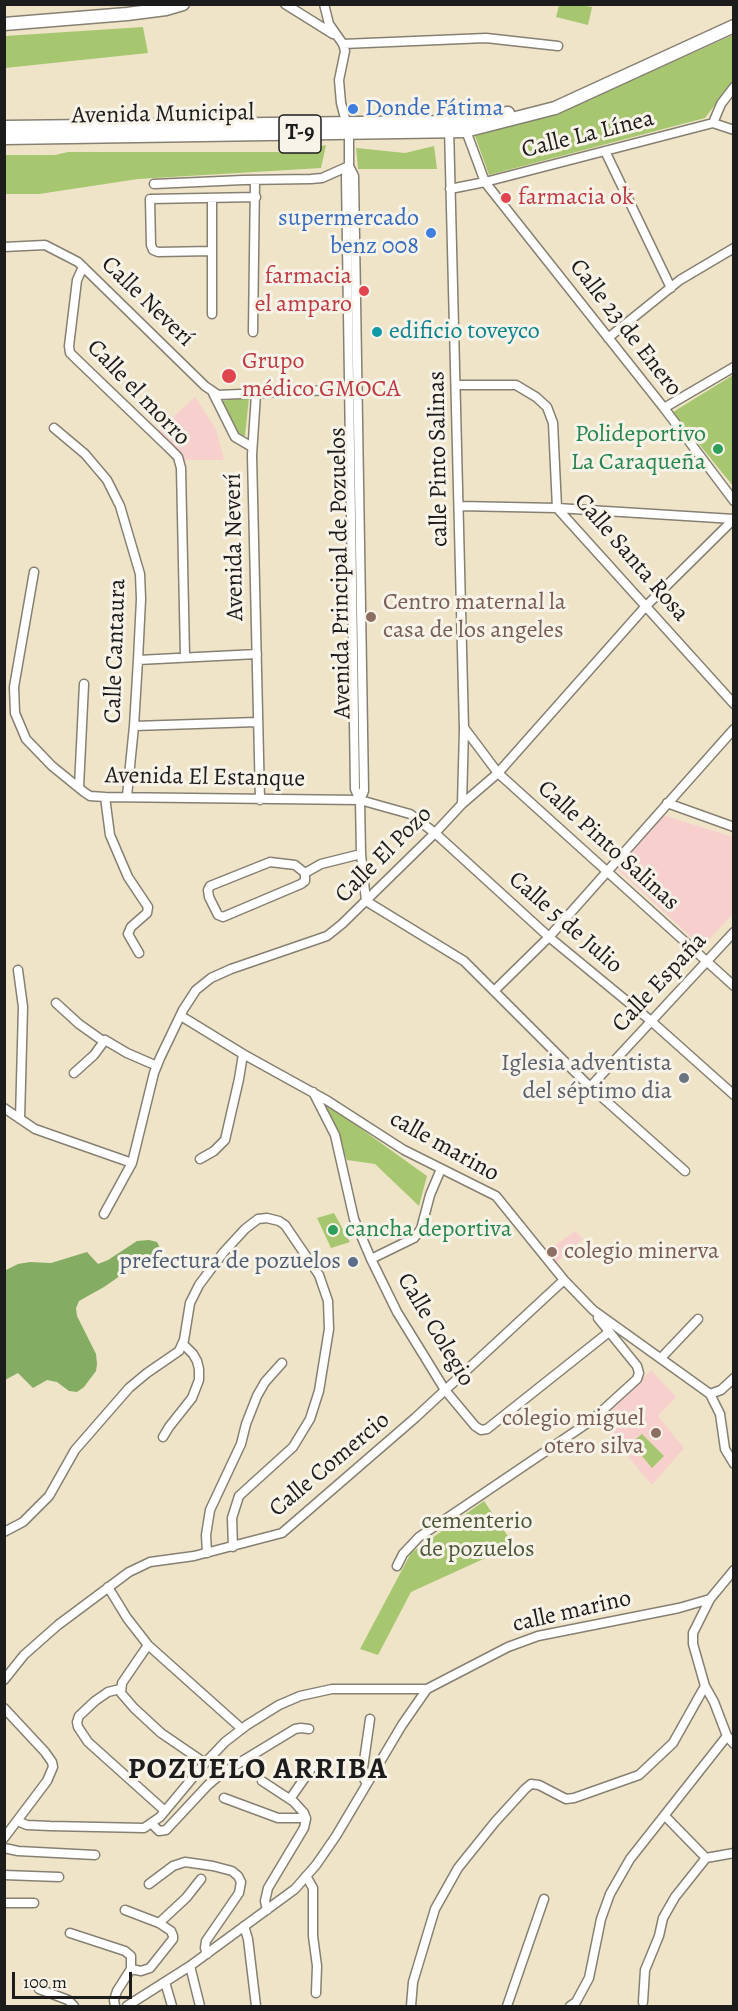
<!DOCTYPE html>
<html>
<head>
<meta charset="utf-8">
<style>
	body { margin:0 }
	#map { position:relative; width:738px; height:2011px; overflow:hidden; background:#efe4c8; font-family:Alegreya,serif }
	canvas { display:block }
	.frame { position:absolute; inset:0; border:6px solid #1c1c1c; pointer-events:none }
	.scale { position:absolute; left:12px; top:1972px; width:120px; height:27px; box-sizing:border-box; border:3px solid #1c1c1c; border-top:0; padding-left:8px; font-size:18px; line-height:21px; white-space:nowrap; color:#1c1c1c; -webkit-text-stroke:4px #f7f3e8; paint-order:stroke }
</style>
</head>
<body>
<div id="map">
<canvas width="738" height="2011"></canvas>
<div class="frame"></div>
<div class="scale">100 m</div>
</div>
<script>
const c = document.querySelector('canvas').getContext('2d');
c.lineJoin = 'round';
function fillPath(path, color) {
  c.fillStyle = color;
  c.fill(path, 'evenodd');
}
function poly(rows) {
  const path = new Path2D();
  for (const r of rows) {
    path.moveTo(r[0], r[1]);
    for (let i = 2; i < r.length; i += 2) path.lineTo(r[i], r[i + 1]);
  }
  return path;
}
function strokePath(path, color, width, dash) {
  c.strokeStyle = color;
  c.lineWidth = width;
  c.lineCap = dash ? 'butt' : 'round';
  c.setLineDash(dash || []);
  c.stroke(path);
}
function drawText(font, color, halo, rows, align = 'center') {
  c.font = font + ' Alegreya,serif';
  c.lineWidth = 6;
  c.setLineDash([]);
  c.textBaseline = 'middle';
  c.strokeStyle = halo;
  c.fillStyle = color;
  for (const [text, x, y, turn = 0] of rows) {
    c.save();
    c.translate(x, y);
    c.rotate((+turn || 0) * Math.PI / 180);
    c.textAlign = isNaN(turn) ? turn : align;
    if (halo) c.strokeText(text, 0, 0);
    c.fillText(text, 0, 0);
    c.restore();
  }
}
const built = poly([
	[195,397,216,429,224,460,182,460,158,431],
	[663,815,733,837,733,914,702,947,615,867],
	[575,1231,583,1239,556,1263,547,1251],
	[651,1370,676,1397,658,1416,684,1448,652,1485,599,1423]
]);
const green = poly([
	[559,5,580,5,592,7,588,25,556,17],
	[143,27,148,53,5,68,5,36],
	[733,35,733,81,705,118,489,175,475,136,568,109],
	[326,145,321,168,138,179,39,194,5,194,5,155,55,155,68,152,296,152],
	[434,146,437,169,358,169,356,148,405,153],
	[733,375,733,486,673,412],
	[249,398,245,436,233,433,219,401],
	[325,1103,427,1176,419,1206,375,1164,347,1160],
	[334,1213,350,1242,331,1248,317,1218],
	[642,1434,664,1456,652,1468,631,1443],
	[484,1501,514,1545,411,1592,378,1655,360,1649,411,1553]
]);
const forest = poly([
	[149,1240,157,1242,161,1250,137,1264,104,1287,79,1301,76,1308,77,1316,96,1354,97,1364,96,1371,84,1387,77,1392,69,1391,57,1382,47,1380,33,1388,18,1373,5,1380,4,1273,6,1270,18,1264,30,1262,51,1263,87,1252,98,1264,108,1260,137,1241]
]);
const minor = poly([
	[285,4,333,34],
	[324,4,329,24,343,44,345,51,339,80,341,103,349,133,349,166,346,176,355,789,360,800,361,854,366,901,464,961,586,1083,685,1171],
	[343,44,486,38,558,46],
	[713,123,721,104,734,87],
	[449,127,464,729,462,804],
	[465,128,485,182,492,191,664,408,734,501],
	[605,151,671,288],
	[349,166,354,176,364,791,360,800],
	[154,184,243,180,311,179,322,178,349,166],
	[450,189,485,182,713,123,734,130],
	[212,199,212,314],
	[4,247,45,245,78,262,205,386,218,395,354,389],
	[212,251,158,252,153,250,151,245,150,199,256,197],
	[83,267,77,280,69,346,70,353,168,447,178,457,181,468,185,656],
	[253,332,255,180],
	[608,338,680,280,734,248],
	[456,385,516,385,536,397,547,407,553,423,557,508,734,704],
	[213,393,235,437,252,447],
	[256,394,252,455,260,800],
	[664,408,734,367],
	[54,428,85,454,107,480,120,506,140,574,141,599,138,660,134,726,127,796],
	[459,506,557,508,734,519],
	[34,572,14,687,15,713,26,739,52,766,84,792,90,796,105,797,360,800,410,814,435,833,549,937,651,1021,734,1095],
	[138,660,257,654],
	[134,726,257,722],
	[465,729,498,773,734,986],
	[79,787,84,684],
	[105,797,110,835,128,877,148,907,147,913,131,927,128,934,139,953],
	[667,803,734,827],
	[270,862,295,865,305,873,305,881,301,884,223,917,218,915,209,897,208,890,210,886,270,862],
	[305,873,321,864,361,854],
	[18,970,23,1007,20,1119],
	[495,990,549,937,734,729],
	[56,1003,79,1024,103,1041],
	[181,1016,243,1054,328,1101,404,1150,496,1196,564,1280,593,1310,710,1394,720,1414,725,1449,734,1464],
	[74,1073,94,1055,105,1040,127,1053,157,1066],
	[591,1086,734,932],
	[313,1092,335,1135,354,1219,371,1259,397,1312,445,1390,475,1426,481,1430,487,1429,609,1332],
	[4,1108,35,1129,132,1163],
	[200,1159,214,1151,225,1140,239,1079,243,1054],
	[104,1214,132,1163,154,1073,160,1058,183,1010,196,990,211,978,231,969,327,936,342,924,435,833,462,804,498,773,646,606,734,519],
	[371,1259,414,1238,421,1229,430,1195,441,1169],
	[661,1358,698,1319],
	[710,1394,721,1390,734,1378],
	[163,1437,169,1427,192,1398,199,1380,199,1369,197,1361,193,1354,183,1344],
	[4,1532,23,1522,49,1496,75,1450,129,1388,147,1373,179,1351,184,1340,190,1303,199,1285,223,1253,245,1229,258,1219,267,1218,279,1221,285,1225,319,1275,328,1301,329,1329,319,1391,310,1419,293,1447,239,1496,232,1518,233,1547],
	[207,1553,206,1535,210,1510,241,1444,246,1424,257,1396,265,1382,282,1363],
	[397,1566,403,1554,419,1537,592,1420,637,1379,639,1373,637,1366,598,1318],
	[108,1587,127,1618,148,1645,242,1729],
	[710,1599,693,1633,693,1644,705,1686,714,1702,727,1736,734,1744],
	[148,1645,122,1683,121,1693,134,1708,161,1733,205,1763],
	[4,1680,24,1655,58,1625,129,1572,150,1562,194,1556,282,1533,415,1418,564,1280],
	[120,1689,108,1692,95,1701,79,1716,77,1722,78,1727,88,1742,165,1811],
	[4,1708,45,1752,52,1762,53,1767,47,1781,4,1838],
	[262,1781,294,1802,304,1813,306,1819,304,1828,268,1888,265,1901,267,1910],
	[367,1784,362,1775,370,1719],
	[224,1798,278,1818,306,1818],
	[290,1799,313,1766],
	[17,1821,27,1825,50,1826,144,1828,160,1817,205,1763,225,1742,247,1725,279,1705,300,1696,332,1689,427,1689],
	[152,1824,159,1831,166,1830,208,1785,221,1774,295,1729,301,1728,309,1729],
	[4,1848,18,1851,95,1855],
	[706,1858,734,1853],
	[4,1875,59,1877],
	[306,1876,313,1888,313,1936,317,1966,316,1993],
	[149,1884,173,1866,185,1862,213,1866,232,1871,238,1876,241,1882,239,1893,206,1941,205,1948,207,1954],
	[4,1903,34,1903],
	[125,1910,159,1923,171,1931,173,1936,173,1939,150,1968,141,1971,131,1969],
	[159,1923,186,1898,201,1879],
	[244,1926,248,1939,256,2006],
	[70,1933,125,1951,131,1956,131,1969,117,1991,114,2000,115,2006],
	[190,1966,200,2006],
	[165,1982,172,2006],
	[39,1989,68,2000,74,2006],
	[643,2002,645,1970,659,1936,663,1918,675,1897,706,1858,665,1816],
	[127,2006,190,1966,295,1889,316,1865,336,1836,402,1725,427,1689,508,1647,538,1636,679,1608,710,1599,734,1570],
	[411,2006,413,1982,435,1909,458,1868,495,1822,525,1789,531,1784,539,1785,566,1799,574,1798,639,1775,673,1743,705,1686],
	[507,2006,544,1899],
	[570,2006,576,2002,589,1978,601,1919,610,1894,630,1859,727,1736]
]);
const highway = poly([
	[4,24,127,14,166,9,183,4],
	[4,127,448,122,508,113],
	[4,138,465,131,555,108,734,26]
]);
const markers = [
	[353,109,6,"#3f7fe0"],
	[506,198,6,"#e0444e"],
	[431,233,6,"#3f7fe0"],
	[364,291,6,"#e0444e"],
	[377,332,6,"#0f9aa8"],
	[229,376,8,"#e0444e"],
	[718,449,6,"#2e9e5b"],
	[371,617,6,"#8d6e63"],
	[684,1078,6,"#6b7280"],
	[333,1230,6,"#2e9e5b"],
	[552,1252,6,"#8d6e63"],
	[353,1262,6,"#5c6f8a"],
	[656,1433,6,"#8d6e63"]
];
const shields = [
	[300,134,42]
];
const shieldNames = [
	["T-9",300,134]
];
const shopNames = [
	["Donde Fátima",365,109],
	["supermercado",419,219,"right"],
	["benz 008",419,247,"right"]
];
const streetNames = [
	["Avenida Municipal",163,115,-1],
	["Calle La Línea",588,135,-14],
	["Calle Neverí",147,302,44],
	["Calle 23 de Enero",625,328,52],
	["Calle el morro",138,393,46],
	["calle Pinto Salinas",439,459,-91],
	["Avenida Neverí",235,547,-91],
	["Calle Santa Rosa",631,558,49],
	["Avenida Principal de Pozuelos",341,573,-91],
	["Calle Cantaura",116,651,-88],
	["Avenida El Estanque",205,778,1],
	["Calle Pinto Salinas",608,846,42],
	["Calle El Pozo",384,855,-45],
	["Calle 5 de Julio",565,923,41],
	["Calle España",660,983,-47],
	["calle marino",444,1147,29],
	["Calle Colegio",435,1330,59],
	["Calle Comercio",330,1465,-40],
	["calle marino",572,1612,-13]
];
const healthNames = [
	["farmacia ok",518,198],
	["farmacia",352,277,"right"],
	["el amparo",352,305,"right"],
	["Grupo",242,362],
	["médico GMOCA",242,390]
];
const cultureNames = [
	["edificio toveyco",389,332]
];
const leisureNames = [
	["Polideportivo",706,435],
	["La Caraqueña",706,463],
	["cancha deportiva",345,1230,"left"]
];
const educationNames = [
	["Centro maternal la",383,603],
	["casa de los angeles",383,631],
	["colegio minerva",564,1252],
	["colegio miguel",644,1419,"right"],
	["otero silva",644,1447,"right"]
];
const worshipNames = [
	["Iglesia adventista",672,1064],
	["del séptimo dia",672,1092]
];
const serviceNames = [
	["prefectura de pozuelos",341,1262]
];
const parkNames = [
	["cementerio",477,1522],
	["de pozuelos",477,1550]
];
const districtNames = [
	["POZUELO ARRIBA",258,1771]
];
fillPath(built, '#f7d0ce');
fillPath(green, '#a6c770');
fillPath(forest, '#84ac62');
strokePath(minor, '#868072', 11);
strokePath(highway, '#868072', 15);
strokePath(minor, '#fff', 8);
strokePath(highway, '#fff', 12);
for (const [x, y, r, color] of markers) {
  const dot = new Path2D();
  dot.arc(x, y, r, 0, 2 * Math.PI);
  c.fillStyle = color;
  c.fill(dot);
  strokePath(dot, '#f7f3e8', 2);
}
for (const [x, y, w] of shields) {
  const box = new Path2D();
  box.roundRect(x - w / 2, y - 19, w, 38, 4.5);
  c.fillStyle = '#f7f3e8';
  c.fill(box);
  strokePath(box, '#1c1c1c', 1.5);
}
drawText('bold 22px', '#1c1c1c', null, shieldNames);
drawText('24px', '#366cbe', '#f7f3e8', shopNames, 'left');
drawText('24px', '#1c1c1c', '#f7f3e8', streetNames);
drawText('24px', '#be3a42', '#f7f3e8', healthNames, 'left');
drawText('24px', '#0d838f', '#f7f3e8', cultureNames, 'left');
drawText('24px', '#27864d', '#f7f3e8', leisureNames, 'right');
drawText('24px', '#785e54', '#f7f3e8', educationNames, 'left');
drawText('24px', '#5b616d', '#f7f3e8', worshipNames, 'right');
drawText('24px', '#4e5e75', '#f7f3e8', serviceNames, 'right');
drawText('24px', '#4c5839', '#f7f3e8', parkNames);
c.letterSpacing = '1.5px';
drawText('bold 30px', '#1c1c1c', '#f7f3e8', districtNames);
c.letterSpacing = '0px';
</script>
</body>
</html>
